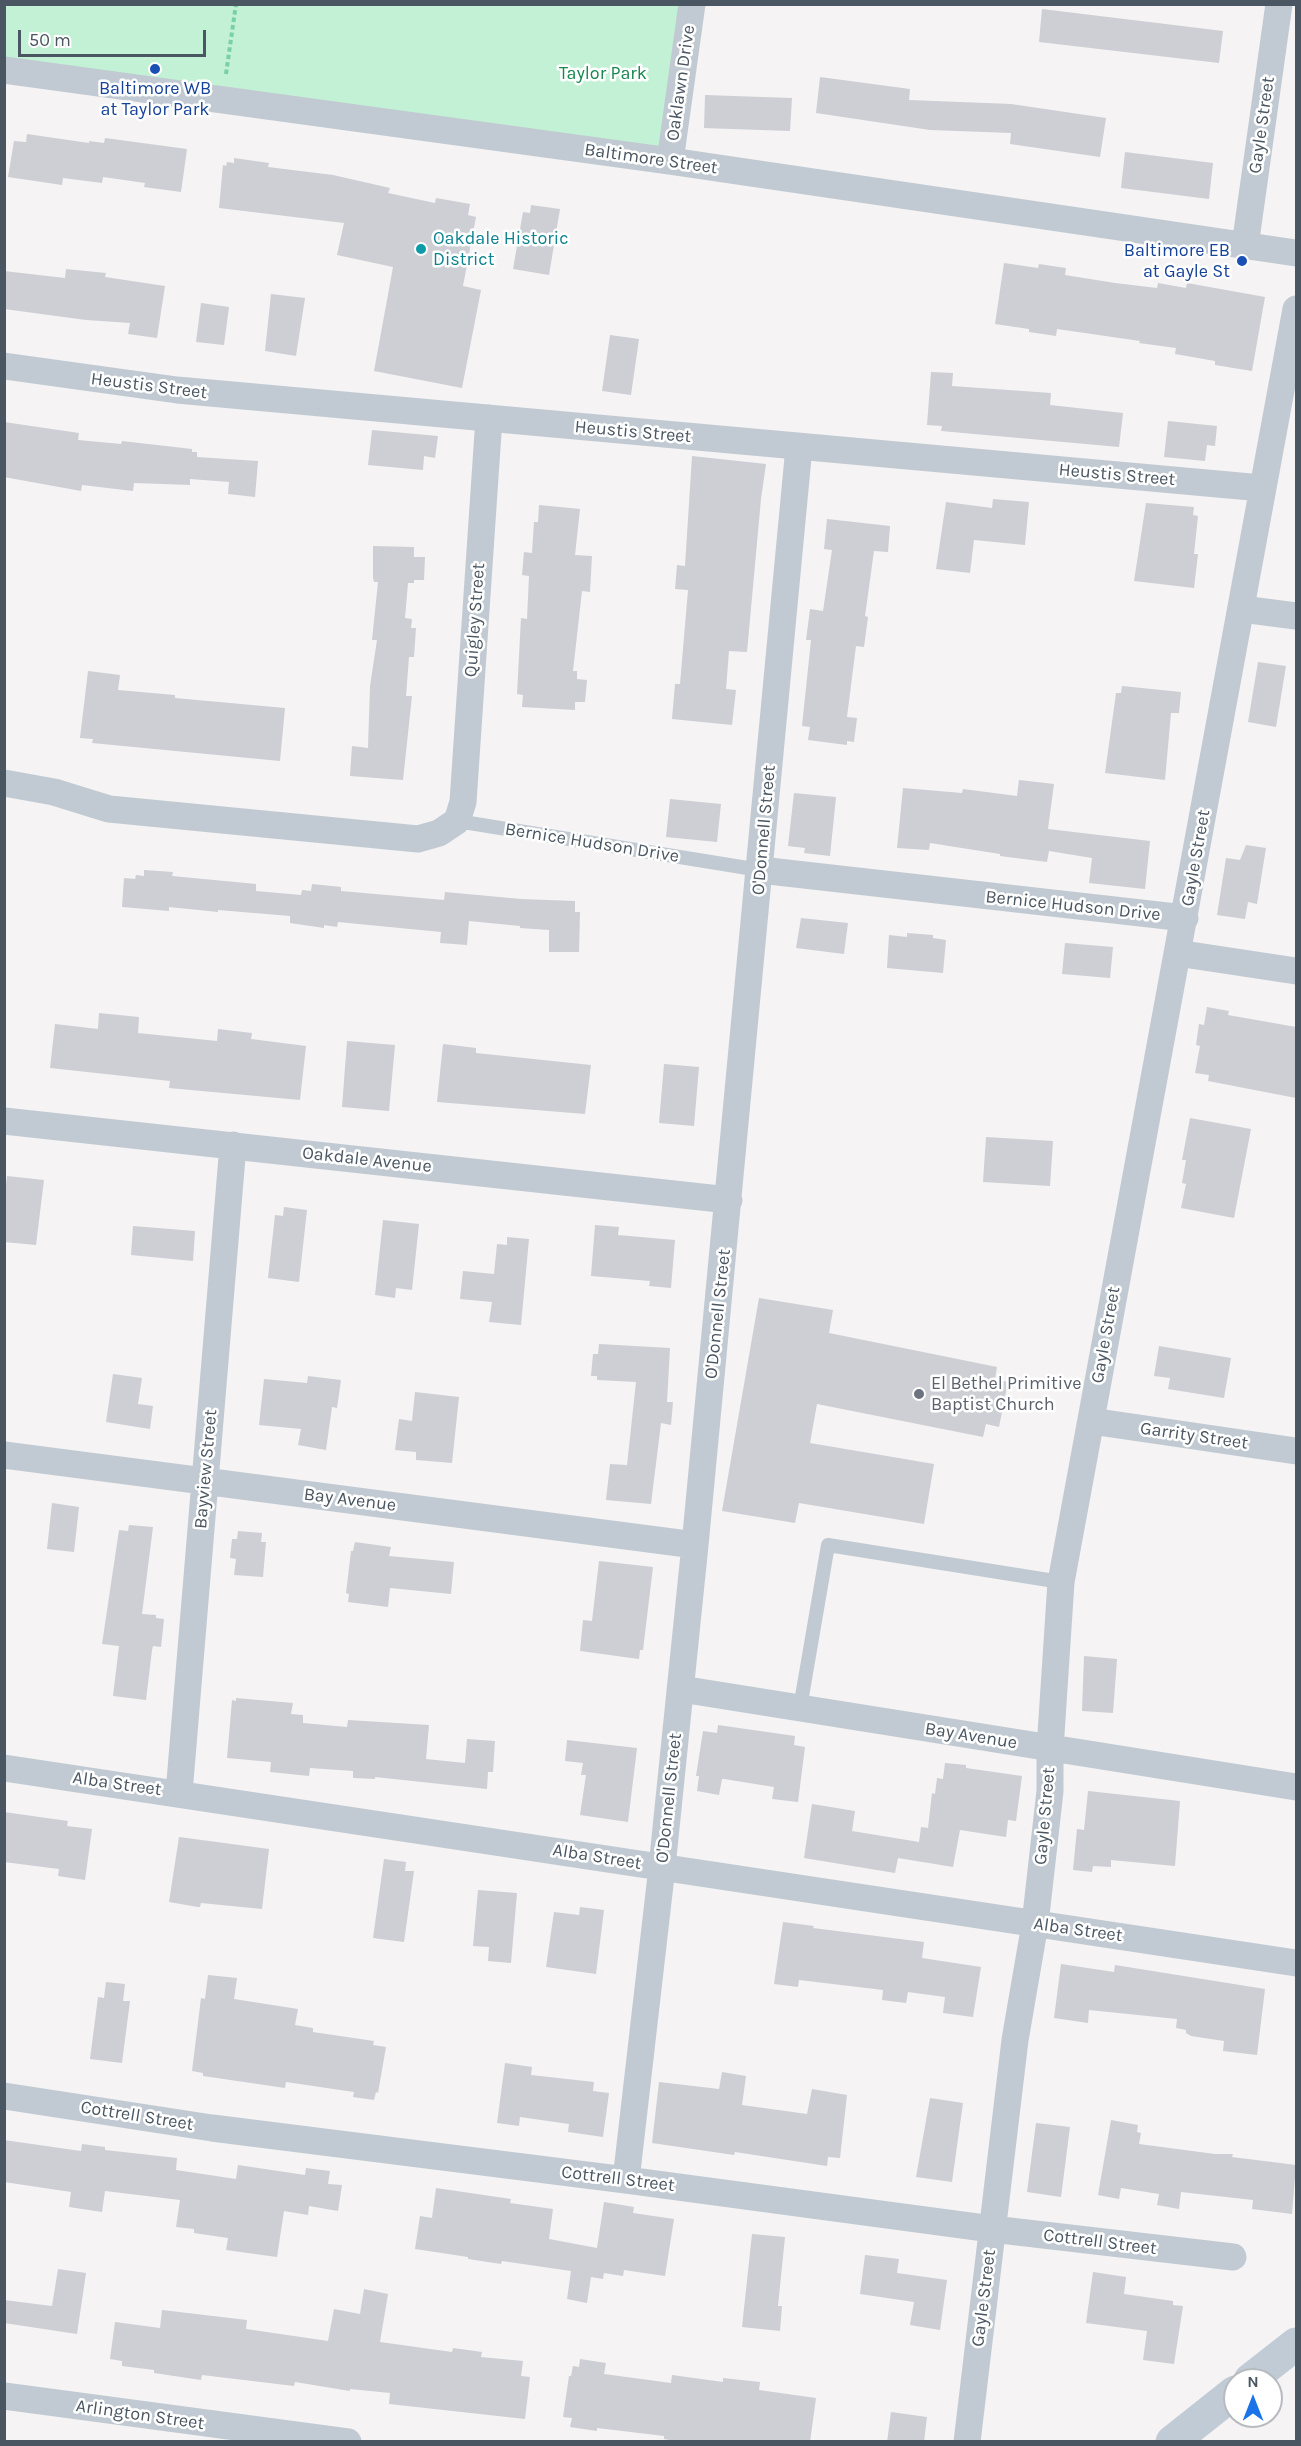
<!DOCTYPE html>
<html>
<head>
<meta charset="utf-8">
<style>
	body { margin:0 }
	#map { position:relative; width:1301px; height:2446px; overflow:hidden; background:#f5f3f3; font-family:Karla,sans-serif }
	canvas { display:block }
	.frame { position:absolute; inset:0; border:6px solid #4a5661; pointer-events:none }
	.north { position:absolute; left:1223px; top:2368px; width:60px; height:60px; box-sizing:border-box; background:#fff; border:2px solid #b7bbc0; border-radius:50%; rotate:0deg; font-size:16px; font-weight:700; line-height:24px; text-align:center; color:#4a5661 }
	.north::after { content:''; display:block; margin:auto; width:21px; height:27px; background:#1a73e8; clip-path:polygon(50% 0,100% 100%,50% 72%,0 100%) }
	.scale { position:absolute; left:18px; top:30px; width:188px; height:27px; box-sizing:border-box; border:3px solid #4a5661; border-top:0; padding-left:8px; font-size:18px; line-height:21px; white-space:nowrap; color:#4a5661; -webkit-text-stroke:4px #fff; paint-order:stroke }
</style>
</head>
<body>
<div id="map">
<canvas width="1301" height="2446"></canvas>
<div class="frame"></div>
<div class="north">N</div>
<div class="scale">50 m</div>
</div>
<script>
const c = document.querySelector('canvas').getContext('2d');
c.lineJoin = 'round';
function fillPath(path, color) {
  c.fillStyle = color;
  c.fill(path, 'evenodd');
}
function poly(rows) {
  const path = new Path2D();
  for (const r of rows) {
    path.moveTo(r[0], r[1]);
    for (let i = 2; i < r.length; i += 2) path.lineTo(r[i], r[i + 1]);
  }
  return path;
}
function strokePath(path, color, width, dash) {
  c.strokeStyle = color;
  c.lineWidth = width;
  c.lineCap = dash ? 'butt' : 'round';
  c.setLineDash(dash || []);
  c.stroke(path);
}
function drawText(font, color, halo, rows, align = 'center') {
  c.font = font + ' Karla,sans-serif';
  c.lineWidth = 5;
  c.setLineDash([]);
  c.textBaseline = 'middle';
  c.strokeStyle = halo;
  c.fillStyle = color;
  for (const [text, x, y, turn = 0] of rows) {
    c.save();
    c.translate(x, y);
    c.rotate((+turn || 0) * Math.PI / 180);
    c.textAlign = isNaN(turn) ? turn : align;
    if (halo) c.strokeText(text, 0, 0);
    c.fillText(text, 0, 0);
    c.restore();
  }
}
const green = poly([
	[5,5,684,5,664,152,5,70]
]);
const building = poly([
	[1042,9,1223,31,1219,63,1039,42],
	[820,77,910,89,909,100,1011,104,1106,118,1100,157,1010,144,1011,133,930,130,816,113],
	[705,95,792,98,790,131,704,128],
	[27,134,89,143,89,141,104,143,105,138,187,149,181,192,144,187,145,183,103,177,102,183,63,178,62,185,8,177,14,141,26,142],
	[1125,152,1213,163,1209,199,1121,188],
	[234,158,269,163,268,167,333,175,390,188,388,193,435,203,436,198,470,204,468,215,476,217,463,286,481,290,462,388,374,371,393,267,337,255,344,223,219,208,223,165,226,166,227,162,234,163],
	[531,205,560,209,549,275,513,269,523,212,530,213],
	[1004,263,1038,268,1039,264,1066,268,1065,275,1115,283,1157,288,1158,283,1186,288,1187,283,1265,297,1252,371,1215,365,1215,361,1175,354,1176,348,1139,343,1140,341,1057,329,1056,336,1029,332,1029,329,995,324],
	[66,269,106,273,105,277,165,286,157,338,128,334,130,323,86,320,4,309,4,271,65,278],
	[271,294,305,298,296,356,265,351],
	[201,303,229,307,224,345,196,342],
	[610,335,639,339,631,395,602,391],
	[931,372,953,373,952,386,1051,393,1050,405,1123,413,1119,447,941,431,942,426,927,425],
	[1168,421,1217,426,1215,446,1207,445,1205,461,1164,457],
	[4,422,79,433,78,440,121,444,122,441,192,449,192,452,197,452,197,457,258,461,255,497,228,494,229,482,190,479,190,485,134,483,133,491,82,485,81,491,4,477],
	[372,430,438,436,435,458,424,456,423,470,368,465],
	[692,456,766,464,761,499,747,652,729,651,726,689,736,690,732,725,672,719,675,684,680,684,688,590,675,589,677,565,685,566],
	[993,499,1029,502,1025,545,974,540,970,573,936,569,946,502,992,508],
	[1146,503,1194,507,1193,515,1198,516,1194,554,1198,554,1194,588,1134,581],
	[539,505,580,509,575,555,592,556,590,592,582,591,573,671,577,671,577,679,587,680,585,702,575,702,575,710,522,707,523,695,517,694,521,618,527,619,529,576,522,575,524,552,532,553,534,522,538,522],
	[827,519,890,526,888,552,874,551,865,616,868,617,864,647,856,646,847,717,857,718,854,742,847,741,847,745,808,740,810,727,802,726,811,640,806,640,810,609,823,611,832,550,824,549],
	[373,546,414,547,414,557,425,557,424,580,414,580,414,583,408,583,405,618,412,619,411,628,416,628,414,657,409,657,406,696,412,696,403,780,350,776,352,746,368,748,370,686,377,640,372,640,378,582,374,582,373,578],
	[1258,662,1286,666,1276,727,1248,722],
	[88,671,120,675,118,690,175,695,175,698,285,708,280,761,92,743,93,739,80,738],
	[1122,686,1181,692,1179,713,1171,713,1165,780,1105,773,1116,693,1121,693],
	[1019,780,1054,784,1048,829,1150,841,1145,889,1089,883,1092,858,1049,851,1047,862,1000,856,1000,854,930,843,929,850,897,848,903,788,962,793,963,789,1017,796],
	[794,793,836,797,830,856,804,853,805,848,788,846],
	[670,799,721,804,717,842,666,837],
	[1246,845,1266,848,1257,904,1248,902,1245,919,1217,915,1226,858,1240,860],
	[144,870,173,872,172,876,256,884,256,891,301,895,302,890,311,891,312,884,341,887,341,891,444,900,445,892,521,899,575,901,575,912,580,912,579,952,549,952,549,930,520,928,520,926,469,921,467,945,440,943,441,932,338,922,337,927,324,925,324,928,290,923,290,916,218,910,218,912,169,907,169,911,122,907,124,878,135,879,136,875,144,876],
	[801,918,848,923,844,954,796,948],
	[907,933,933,935,933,938,946,940,943,973,887,968,889,935,907,937],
	[1065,943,1113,947,1110,978,1062,974],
	[1207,1007,1229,1011,1228,1015,1296,1027,1296,1098,1208,1081,1209,1075,1195,1073,1200,1046,1196,1045,1199,1024,1204,1025],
	[99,1013,139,1017,138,1033,217,1041,218,1029,252,1033,251,1039,306,1046,300,1100,169,1088,170,1081,50,1068,55,1024,98,1029],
	[347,1041,395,1045,389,1111,342,1107],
	[443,1044,476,1048,476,1053,591,1065,585,1114,437,1102],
	[664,1064,699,1067,694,1126,659,1123],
	[1190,1118,1251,1129,1234,1218,1181,1208,1186,1184,1182,1183,1186,1160,1182,1160],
	[986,1137,1053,1141,1050,1186,983,1182],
	[7,1176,44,1180,36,1245,4,1242,4,1202],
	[284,1207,307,1210,299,1282,268,1278,275,1215,283,1216],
	[383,1220,419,1224,412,1290,396,1288,395,1298,375,1295],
	[595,1225,619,1227,618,1235,675,1240,671,1288,649,1286,650,1281,591,1276],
	[133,1226,195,1231,193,1261,131,1255],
	[507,1237,529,1239,521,1325,489,1322,492,1302,460,1299,463,1271,494,1274,497,1244,507,1245],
	[759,1298,833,1310,829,1333,997,1367,995,1379,1008,1382,999,1427,986,1424,983,1437,817,1404,810,1443,934,1464,924,1524,799,1503,795,1523,722,1511],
	[599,1344,670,1348,667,1402,673,1402,671,1425,661,1423,651,1504,606,1500,610,1464,627,1465,636,1382,597,1380,597,1376,591,1376,593,1354,598,1354],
	[1159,1346,1231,1358,1224,1398,1168,1389,1170,1378,1154,1376],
	[113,1374,142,1378,138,1404,153,1406,150,1429,106,1422],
	[308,1376,341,1380,337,1408,332,1407,326,1450,298,1445,301,1429,259,1425,264,1379,307,1383],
	[415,1392,459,1397,452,1463,416,1460,416,1452,395,1450,399,1419,412,1421],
	[52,1503,79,1507,74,1552,47,1549],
	[129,1525,153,1527,142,1614,156,1615,156,1618,164,1619,161,1647,153,1646,152,1650,146,1700,113,1696,119,1646,102,1644,119,1530,128,1531],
	[238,1531,262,1533,261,1542,266,1542,263,1577,234,1575,236,1559,230,1558,232,1539,237,1539],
	[355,1542,391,1547,389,1556,454,1562,451,1594,390,1588,388,1607,348,1602,349,1594,346,1593,351,1551,353,1551],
	[599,1561,653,1567,643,1650,640,1650,639,1659,580,1651,583,1620,592,1621],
	[1084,1656,1117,1659,1113,1713,1082,1711],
	[236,1698,293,1703,291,1714,303,1715,303,1723,347,1727,348,1720,429,1725,426,1759,465,1763,467,1739,495,1741,493,1772,488,1772,487,1789,375,1777,375,1779,353,1778,353,1771,310,1768,309,1776,270,1772,271,1762,227,1758,232,1700,236,1701],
	[718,1725,795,1736,794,1745,805,1747,798,1802,772,1799,774,1787,724,1779,722,1779,719,1795,697,1791,699,1776,696,1776,703,1731,717,1733],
	[567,1740,637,1748,628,1822,580,1815,586,1775,581,1775,583,1763,565,1761],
	[945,1763,966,1765,966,1768,1022,1776,1016,1821,1008,1820,1006,1837,960,1830,953,1867,898,1858,895,1873,804,1858,812,1804,855,1811,852,1831,919,1842,921,1827,928,1828,932,1793,935,1794,937,1778,943,1779],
	[1088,1791,1180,1801,1175,1866,1111,1860,1111,1867,1093,1866,1092,1872,1073,1870,1077,1829,1084,1830],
	[4,1812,68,1821,67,1826,92,1829,85,1880,58,1876,59,1869,4,1862],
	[179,1837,269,1849,262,1909,201,1903,200,1907,198,1907,169,1902],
	[384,1859,406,1862,405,1871,414,1871,404,1942,373,1938],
	[478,1890,517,1893,511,1963,488,1961,489,1947,473,1946],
	[580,1907,604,1910,596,1974,546,1967,554,1912,579,1915],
	[783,1922,814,1926,813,1928,924,1942,922,1958,981,1967,973,2017,943,2013,945,1997,908,1992,906,2003,882,2000,883,1990,799,1980,798,1987,774,1984],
	[1061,1964,1114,1972,1115,1965,1265,1989,1257,2055,1223,2051,1224,2041,1191,2036,1186,2033,1186,2030,1176,2028,1177,2019,1089,2010,1088,2023,1054,2018],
	[208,1975,237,1978,234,1999,298,2009,295,2025,313,2028,313,2032,374,2041,373,2045,386,2047,378,2093,376,2092,374,2100,353,2097,354,2092,286,2082,285,2088,203,2076,203,2073,192,2071,201,1998,205,1999],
	[106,1982,125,1984,123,2001,130,2001,122,2063,90,2059,98,1997,104,1998],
	[505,2063,532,2067,531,2075,594,2082,593,2091,609,2093,603,2137,568,2132,569,2124,520,2117,519,2126,497,2123],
	[722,2072,746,2076,742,2105,807,2114,812,2089,847,2095,840,2158,828,2157,827,2166,735,2152,734,2155,652,2143,659,2082,719,2089],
	[930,2098,963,2103,952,2182,916,2177],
	[1111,2120,1138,2125,1137,2132,1141,2133,1139,2144,1215,2154,1233,2154,1232,2157,1296,2165,1292,2214,1252,2209,1253,2200,1181,2192,1179,2209,1157,2205,1159,2194,1121,2188,1119,2199,1098,2195],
	[1036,2123,1070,2127,1061,2197,1027,2192],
	[4,2140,81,2151,82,2144,105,2147,105,2150,177,2158,176,2170,236,2179,238,2165,305,2175,306,2168,330,2171,328,2184,342,2185,338,2211,309,2206,308,2215,284,2211,277,2257,226,2250,228,2238,194,2233,194,2229,176,2227,180,2200,105,2191,102,2212,69,2207,71,2192,4,2182],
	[436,2188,511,2199,510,2203,553,2209,549,2239,597,2248,604,2202,634,2207,633,2213,674,2219,665,2276,624,2270,623,2276,604,2273,603,2279,591,2277,587,2303,567,2299,571,2271,502,2261,501,2264,468,2259,468,2257,415,2249,420,2216,432,2218],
	[752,2234,785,2237,778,2306,782,2306,780,2331,742,2327],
	[865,2255,899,2259,897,2273,947,2280,940,2330,910,2325,914,2302,860,2294],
	[58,2269,86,2273,77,2334,4,2323,4,2300,52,2306],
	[1093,2272,1126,2277,1124,2294,1173,2301,1173,2305,1183,2306,1174,2364,1143,2360,1147,2331,1086,2323],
	[364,2289,388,2294,380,2342,452,2352,453,2348,482,2352,481,2357,523,2361,521,2376,530,2377,525,2419,389,2404,390,2393,350,2389,350,2391,295,2382,294,2386,202,2375,201,2380,154,2373,154,2370,122,2366,122,2361,110,2359,115,2322,160,2328,162,2310,247,2320,246,2329,328,2341,334,2309,360,2314],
	[580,2359,606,2363,604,2374,671,2383,672,2375,723,2382,723,2378,760,2382,759,2390,816,2398,810,2442,681,2442,664,2439,664,2436,597,2428,597,2431,570,2427,572,2418,563,2417,569,2376,571,2376,573,2366,579,2367],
	[891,2412,927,2417,924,2442,887,2442]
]);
const path = poly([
	[226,74,236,4]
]);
const service = poly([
	[457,821,760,870],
	[800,1708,828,1545,1061,1582]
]);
const minor = poly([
	[4,70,670,161,1296,253],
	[670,161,692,4],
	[1245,246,1279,4],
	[4,366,177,390,1262,488],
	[1242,609,1296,616],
	[4,783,54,792,109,809,418,839,439,833,457,821,463,802,489,418],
	[760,870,1185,918],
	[1177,953,1296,971],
	[4,1121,729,1200],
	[1091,1421,1296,1451],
	[4,1455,695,1545],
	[681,1689,1296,1787],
	[4,1768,1296,1963],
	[179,1793,233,1145],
	[4,2096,212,2128,626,2180,992,2229,1233,2257],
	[626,2180,662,1867,695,1545,799,447],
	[4,2396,348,2442],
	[967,2442,1015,2040,1035,1924,1050,1791,1050,1749,1061,1582,1296,309]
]);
const secondary = poly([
	[1250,2380,1296,2344],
	[1172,2442,1235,2392]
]);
const markers = [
	[155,69,6,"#1a4fb4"],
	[421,249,6,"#0f9aa8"],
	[1242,261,6,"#1a4fb4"],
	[919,1394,6,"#6b7280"]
];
const parkNames = [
	["Taylor Park",603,74]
];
const streetNames = [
	["Oaklawn Drive",681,83,-82],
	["Gayle Street",1262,125,-82],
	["Baltimore Street",651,159,8],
	["Heustis Street",149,386,7],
	["Heustis Street",633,432,5],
	["Heustis Street",1117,475,5],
	["Quigley Street",475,620,-86],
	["O'Donnell Street",764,830,-85],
	["Bernice Hudson Drive",592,843,9],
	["Gayle Street",1196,858,-80],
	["Bernice Hudson Drive",1073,906,6],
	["Oakdale Avenue",367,1160,6],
	["O'Donnell Street",718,1314,-84],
	["Gayle Street",1106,1335,-80],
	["Garrity Street",1194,1436,8],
	["Bayview Street",206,1469,-85],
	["Bay Avenue",350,1500,7],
	["Bay Avenue",971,1736,9],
	["Alba Street",117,1784,8],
	["O'Donnell Street",669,1798,-84],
	["Gayle Street",1045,1816,-85],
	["Alba Street",597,1857,9],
	["Alba Street",1078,1930,8],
	["Cottrell Street",137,2116,9],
	["Cottrell Street",618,2179,7],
	["Cottrell Street",1100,2242,7],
	["Gayle Street",984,2298,-83],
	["Arlington Street",140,2415,8]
];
const transitNames = [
	["Baltimore WB",155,89],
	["at Taylor Park",155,110],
	["Baltimore EB",1230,251,"right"],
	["at Gayle St",1230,272,"right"]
];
const cultureNames = [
	["Oakdale Historic",433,239],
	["District",433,260]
];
const worshipNames = [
	["El Bethel Primitive",931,1384],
	["Baptist Church",931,1405]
];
fillPath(green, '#c3f1d5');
fillPath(building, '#cdcfd5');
strokePath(path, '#7ad0a6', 4, [4.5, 3]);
strokePath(service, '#c1cad2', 14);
strokePath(minor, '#c1cad2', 27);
strokePath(secondary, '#c1cbd6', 33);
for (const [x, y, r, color] of markers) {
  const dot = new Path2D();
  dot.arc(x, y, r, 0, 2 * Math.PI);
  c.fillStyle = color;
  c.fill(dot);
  strokePath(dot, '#fff', 2);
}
drawText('18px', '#17864f', '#fff', parkNames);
drawText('18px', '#4a5661', '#fff', streetNames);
drawText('18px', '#164399', '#fff', transitNames);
drawText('18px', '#0d838f', '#fff', cultureNames, 'left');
drawText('18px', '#5b616d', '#fff', worshipNames, 'left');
</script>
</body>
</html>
